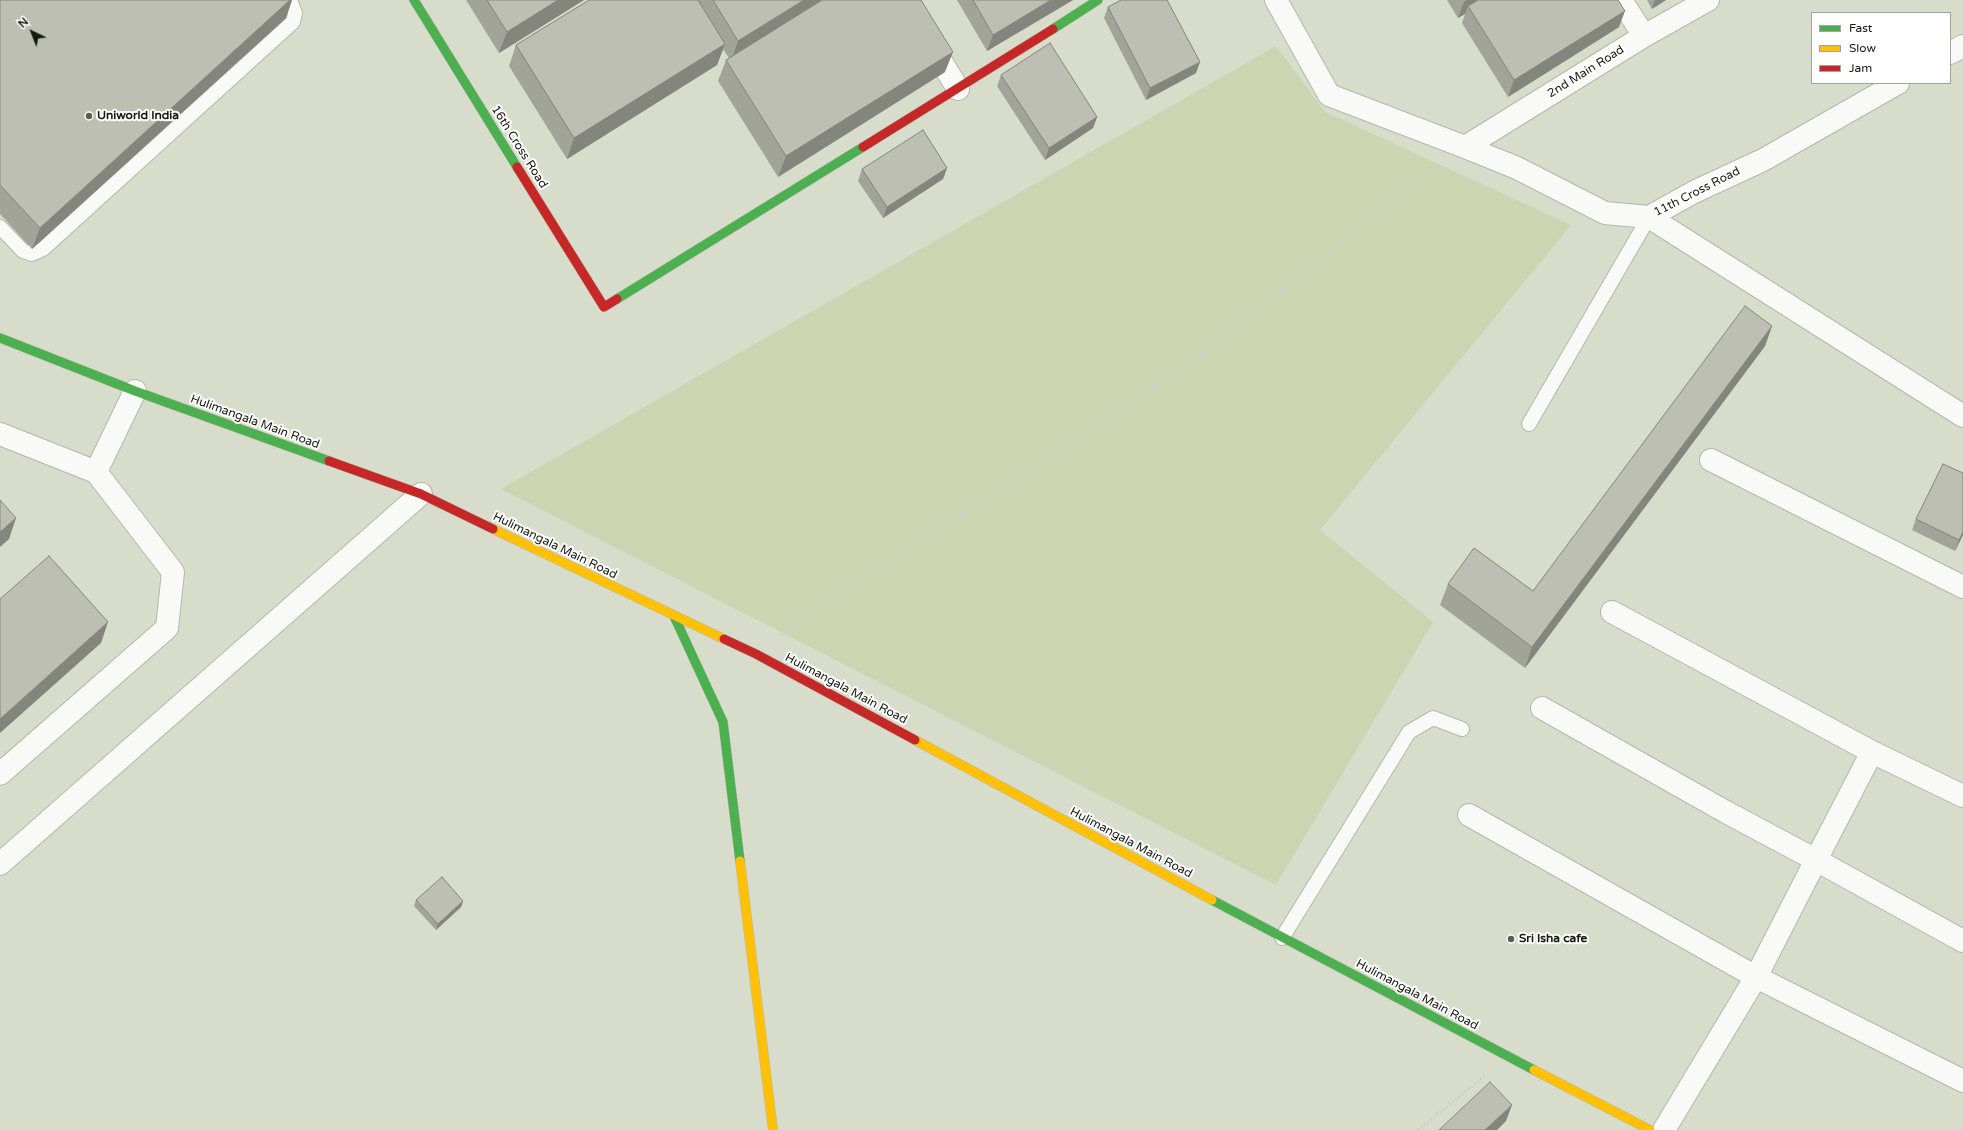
<!DOCTYPE html>
<html>
<head>
<meta charset="utf-8">
<style>
	body { margin:0 }
	#map { position:relative; width:1963px; height:1130px; overflow:hidden; background:#d7dccb; font-family:"Varela Round",sans-serif }
	canvas { display:block }
	.legend { position:absolute; left:1811px; top:12px; width:140px; height:72px; box-sizing:border-box; background:#fff; border:1px solid #a2a39f; margin:0; padding:5px 7px; list-style:none; font-size:12px; color:#16190e }
	.legend li { display:flex; align-items:center; gap:8px; height:20px }
	.legend b { width:20px; border:1px solid #a2a39f }
	.north { position:absolute; left:12px; top:12px; width:40px; height:40px; -webkit-text-stroke:3px #fff; paint-order:stroke; rotate:317deg; font-size:11px; font-weight:700; line-height:16px; text-align:center; color:#16190e }
	.north::after { content:''; display:block; margin:auto; width:14px; height:18px; background:#16190e; clip-path:polygon(50% 0,100% 100%,50% 72%,0 100%) }
</style>
</head>
<body>
<div id="map">
<canvas width="1963" height="1130"></canvas>
<ul class="legend">
<li><b style="height:5px;background:#4caf50"></b>Fast</li>
<li><b style="height:5px;background:#ffc107"></b>Slow</li>
<li><b style="height:5px;background:#c62828"></b>Jam</li>
</ul>
<div class="north">N</div>
</div>
<script>
const c = document.querySelector('canvas').getContext('2d');
c.lineJoin = 'round';
function fillPath(path, color) {
  c.fillStyle = color;
  c.fill(path, 'evenodd');
}
function poly(rows) {
  const path = new Path2D();
  for (const r of rows) {
    path.moveTo(r[0], r[1]);
    for (let i = 2; i < r.length; i += 2) path.lineTo(r[i], r[i + 1]);
  }
  return path;
}
function strokePath(path, color, width, dash) {
  c.strokeStyle = color;
  c.lineWidth = width;
  c.lineCap = dash ? 'butt' : 'round';
  c.setLineDash(dash || []);
  c.stroke(path);
}
function drawText(font, color, halo, rows, align = 'center') {
  c.font = font + ' "Varela Round",sans-serif';
  c.lineWidth = 4;
  c.setLineDash([]);
  c.textBaseline = 'middle';
  c.strokeStyle = halo;
  c.fillStyle = color;
  for (const [text, x, y, turn = 0] of rows) {
    c.save();
    c.translate(x, y);
    c.rotate((+turn || 0) * Math.PI / 180);
    c.textAlign = isNaN(turn) ? turn : align;
    if (halo) c.strokeText(text, 0, 0);
    c.fillText(text, 0, 0);
    c.restore();
  }
}
const green = poly([
	[1276,46,1325,112,1571,225,1320,530,1433,622,1276,885,501,489]
]);
const path = poly([
	[782,635,838,594,1026,472,1204,353,1377,212,1437,168],
	[1418,1130,1485,1076]
]);
const lane = poly([
	[0,227,23,251,32,254,43,249,293,22,295,13,290,0],
	[1529,424,1649,217],
	[1282,938,1409,732,1433,718,1462,729]
]);
const street = poly([
	[904,0,958,89],
	[1276,0,1329,95,1465,147,1517,168,1605,213,1649,217,1694,192,1763,160,1898,83],
	[1621,0,1644,36],
	[1950,53,1963,46],
	[1465,147,1644,36,1708,0],
	[1649,217,1963,416],
	[0,434,96,472],
	[1711,460,1963,587],
	[1612,612,1872,752,1963,796],
	[1542,708,1726,812,1816,860,1872,752],
	[0,774,167,628,173,572,96,472,135,391],
	[1469,815,1756,977,1963,1081],
	[0,864,421,494],
	[1664,1130,1756,977,1816,860,1963,941]
]);
const fast = poly([
	[414,0,517,167],
	[1053,29,1098,0],
	[617,299,863,147],
	[0,338,135,391,329,461],
	[674,616,723,722,740,861],
	[1212,900,1534,1070]
]);
const slow = poly([
	[493,529,724,639],
	[915,740,1212,900],
	[740,861,773,1130],
	[1534,1070,1650,1130]
]);
const jam = poly([
	[863,147,1053,29],
	[517,167,604,307,617,299],
	[329,461,421,494,493,529],
	[724,639,756,654,915,740]
]);
const wall = poly([
	[0,0,292,0,286,18,32,249,0,214],
	[466,0,584,0,499,53],
	[589,0,921,0,945,72,778,177,718,81,726,60,729,58,723,49,717,65,567,159,509,66,516,45],
	[957,0,1073,0,987,51],
	[1447,0,1618,0,1619,27,1508,97,1462,23,1465,14,1458,18],
	[1647,0,1666,0,1652,9],
	[1108,7,1196,73,1146,100,1104,18],
	[1001,75,1097,117,1093,128,1045,160,997,86],
	[947,168,943,179,883,218,858,181,862,169],
	[1772,326,1765,346,1525,668,1440,605,1448,584,1533,591],
	[1963,473,1963,535,1955,551,1912,530,1916,519],
	[416,900,463,901,461,907,436,930,414,906]
]);
const shadedWall = poly([
	[290,0,292,0,286,18,32,249,40,228],
	[558,0,584,0,499,53,507,32],
	[804,0,830,0,731,62,738,41],
	[1051,0,1073,0,987,51,993,35],
	[1467,0,1487,0,1468,6,1465,14,1458,18,1464,2],
	[1655,0,1666,0,1652,9],
	[1625,11,1619,27,1508,97,1514,80],
	[725,44,717,65,567,159,574,138],
	[953,52,945,72,778,177,786,156],
	[1200,62,1196,73,1146,100,1150,88],
	[1097,117,1093,128,1045,160,1049,148],
	[947,168,943,179,883,218,887,207],
	[1772,326,1765,346,1525,668,1532,647],
	[16,518,9,539,0,547,0,532],
	[1963,532,1963,535,1955,551,1959,540],
	[108,622,101,643,0,733,0,719],
	[463,901,461,907,436,930,438,924],
	[1512,1105,1506,1121,1497,1130,1485,1130]
]);
const building = poly([
	[0,0,290,0,40,228,0,185,0,0],
	[487,0,558,0,507,32,487,0],
	[589,0,698,0,725,44,574,138,516,45,589,0],
	[713,0,804,0,738,41,713,0],
	[822,0,921,0,953,52,786,156,726,60,822,0],
	[973,0,1051,0,993,35,973,0],
	[1121,0,1167,0,1200,62,1150,88,1108,7,1121,0],
	[1478,0,1618,0,1625,11,1514,80,1468,6,1478,0],
	[1050,43,1097,117,1049,148,1001,75,1050,43],
	[923,130,947,168,887,207,862,169,923,130],
	[1745,306,1772,326,1532,647,1448,584,1474,548,1533,591,1745,306],
	[1943,464,1963,473,1963,532,1959,540,1916,519,1943,464],
	[0,500,16,518,0,532,0,500],
	[49,556,108,622,0,719,0,599,49,556],
	[442,877,463,901,438,924,416,900,442,877],
	[1490,1082,1512,1105,1485,1130,1439,1130,1490,1082]
]);
const markers = [
	[89,116,4,"#5a5d50"],
	[1511,939,4,"#5a5d50"]
];
const streetNames = [
	["2nd Main Road",1586,72,-32],
	["16th Cross Road",519,147,58],
	["11th Cross Road",1697,192,-27],
	["Hulimangala Main Road",255,422,20],
	["Hulimangala Main Road",555,546,26],
	["Hulimangala Main Road",846,689,28],
	["Hulimangala Main Road",1131,843,28],
	["Hulimangala Main Road",1417,995,28]
];
const poiNames = [
	["Uniworld India",97,116],
	["Sri Isha cafe",1519,939]
];
fillPath(green, '#cbd5b1');
strokePath(lane, '#b4b8aa', 16);
strokePath(street, '#b4b8aa', 24);
strokePath(fast, '#b4b8aa', 10);
strokePath(slow, '#b4b8aa', 10);
strokePath(jam, '#b4b8aa', 10);
strokePath(path, '#cececa', 2.5, [2, 2]);
strokePath(lane, '#f9faf7', 14);
strokePath(street, '#f9faf7', 22);
strokePath(fast, '#4caf50', 9);
strokePath(slow, '#ffc107', 9);
strokePath(jam, '#c62828', 9);
fillPath(wall, '#a2a499');
fillPath(shadedWall, '#84867d');
fillPath(building, '#bcbfb2');
strokePath(building, '#84867d', 1);
for (const [x, y, r, color] of markers) {
  const dot = new Path2D();
  dot.arc(x, y, r, 0, 2 * Math.PI);
  c.fillStyle = color;
  c.fill(dot);
  strokePath(dot, '#fff', 1.5);
}
drawText('12px', '#16190e', '#fff', streetNames);
drawText('bold 12px', '#16190e', '#fff', poiNames, 'left');
</script>
</body>
</html>
